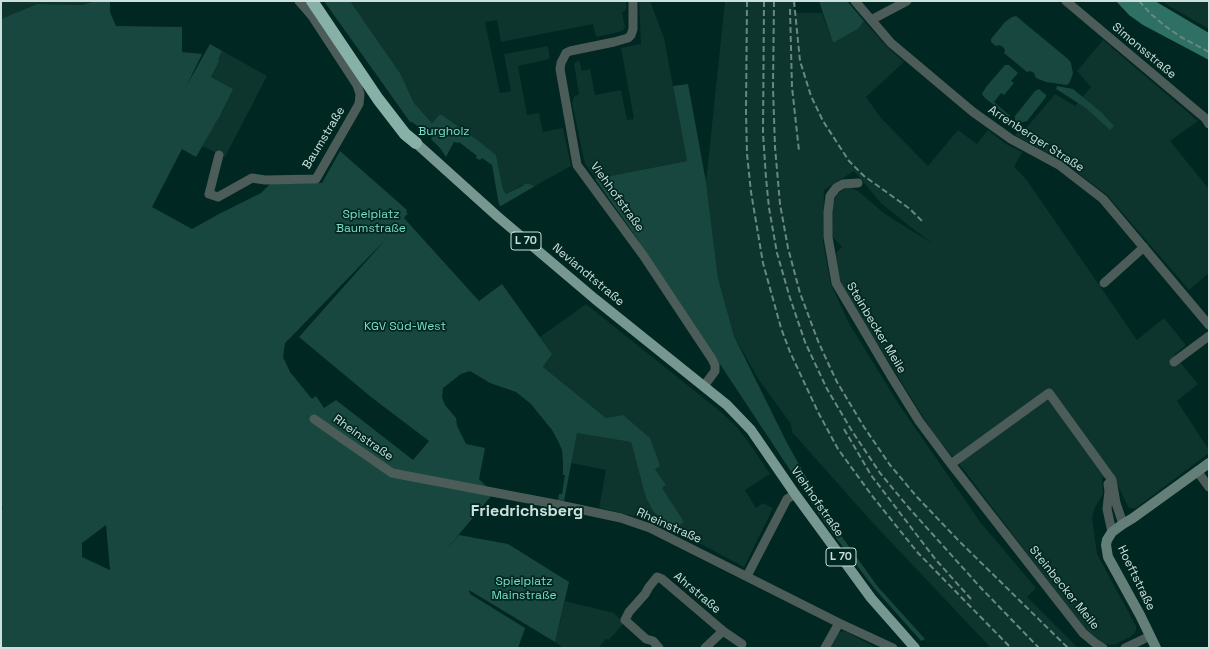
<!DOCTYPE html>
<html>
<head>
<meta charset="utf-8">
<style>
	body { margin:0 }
	#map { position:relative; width:1210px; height:649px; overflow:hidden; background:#002721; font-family:"Space Grotesk",sans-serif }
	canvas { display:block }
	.frame { position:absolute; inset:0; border:2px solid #cce1dc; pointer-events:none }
</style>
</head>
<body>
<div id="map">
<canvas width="1210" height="649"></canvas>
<div class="frame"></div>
</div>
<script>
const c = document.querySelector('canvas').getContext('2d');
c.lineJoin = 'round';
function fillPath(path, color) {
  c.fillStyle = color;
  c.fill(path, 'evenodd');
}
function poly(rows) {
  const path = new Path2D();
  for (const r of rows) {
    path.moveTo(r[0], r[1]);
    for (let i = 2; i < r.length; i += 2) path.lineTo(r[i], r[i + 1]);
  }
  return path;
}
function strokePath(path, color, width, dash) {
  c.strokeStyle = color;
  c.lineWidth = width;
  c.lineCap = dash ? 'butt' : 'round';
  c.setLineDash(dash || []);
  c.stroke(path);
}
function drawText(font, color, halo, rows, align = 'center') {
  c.font = font + ' "Space Grotesk",sans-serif';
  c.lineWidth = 3.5;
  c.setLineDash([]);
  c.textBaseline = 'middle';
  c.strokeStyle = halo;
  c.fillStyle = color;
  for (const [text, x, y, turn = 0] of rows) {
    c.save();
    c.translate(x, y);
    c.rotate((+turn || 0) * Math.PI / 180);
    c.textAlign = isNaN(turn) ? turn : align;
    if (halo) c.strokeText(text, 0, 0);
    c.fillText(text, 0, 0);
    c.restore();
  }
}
const built = poly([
	[1,1,95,1,83,5,37,4,1,19],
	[350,1,626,1,626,9,625,9,625,11,622,12,625,27,623,31,596,37,593,24,501,42,497,20,485,22,500,93,511,91,504,54,548,46,550,59,518,66,527,115,539,113,543,132,563,128,571,166,535,186,533,185,522,185,506,194,503,189,496,155,480,142,439,115,432,123,414,103,400,73],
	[639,1,650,1,664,38,687,161,596,179,585,164,572,103,574,97,579,94,574,64,579,60,582,71,590,69,595,95,621,90,627,120,634,119,621,48,641,44],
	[725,1,794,1,794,13,822,13,833,43,858,29,864,21,888,48,904,62,866,97,881,118,928,166,958,130,977,144,988,130,1006,144,1022,152,1014,167,1026,179,1137,340,1164,318,1186,345,1174,355,1198,384,1177,401,1209,450,1209,453,1136,508,1129,508,1113,476,1102,478,1103,494,1094,509,1092,518,1097,554,1136,626,1136,630,1135,633,1130,637,1116,644,1109,645,1101,642,1084,628,963,469,933,433,840,283,835,259,836,253,842,247,832,236,833,204,837,194,845,189,851,188,858,191,885,214,933,244,908,225,881,203,854,171,824,190,823,242,831,285,850,325,900,406,981,523,1036,588,1027,597,1078,648,991,648,872,522,792,432,791,424,759,380,734,336,718,278,706,182],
	[1162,1,1209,1,1209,29,1169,6],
	[1103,40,1198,121,1170,141,1209,189,1209,273,1189,290,1107,195,1061,160,1015,135,1018,132,1024,130,1028,126,1055,94,1075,106,1091,87,1077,71],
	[210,44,267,76,225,157,202,146,218,119,180,98],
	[586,304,721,412,735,425,747,440,770,474,745,490,756,508,763,503,773,508,744,567,697,542,643,516,643,518,599,508,606,470,571,463,577,432,631,442,644,491,647,500,658,517,666,525,662,488,666,485,655,469,660,465,607,419,543,367,552,354,540,337],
	[565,601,614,613,624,623,609,640,606,639,598,648,564,648,555,642],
	[843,631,847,632,876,648,829,648,837,634]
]);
const green = poly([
	[95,1,110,1,110,12,116,26,182,27,182,52,202,54,186,87,210,44,222,51,218,59,219,61,211,77,233,89,218,119,196,157,182,149,152,207,192,229,219,214,261,193,270,184,322,183,340,151,407,210,406,213,408,213,404,218,479,301,502,284,552,354,543,367,606,418,623,415,650,438,660,466,655,469,666,485,662,488,684,522,672,530,654,512,647,500,644,491,631,442,577,433,564,501,558,500,559,494,562,494,565,475,563,475,563,462,562,450,557,439,552,430,531,404,516,392,490,383,470,371,461,374,443,388,442,397,445,405,456,418,457,426,466,444,485,448,479,479,486,486,492,495,445,551,459,535,508,544,569,582,555,642,469,590,470,594,525,628,518,648,1,648,1,513,3,508,1,506,1,19,37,4,83,5],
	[387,238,299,337,371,397,429,441,413,460,336,400,324,408,316,396,312,399,290,372,283,357,285,343,295,333],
	[106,525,110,570,82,557,82,543],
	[324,1,350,1,400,73,414,103,432,123,439,115,442,115,480,142,496,155,503,189,506,194,526,184,529,184,535,186,501,206,499,205,492,165,482,158,480,160,476,158,477,156,459,142,458,143,454,142,446,157,440,148,431,139,432,137,412,122,410,122],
	[819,1,847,1,864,21,858,29,833,43],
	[1016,16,1068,59,1071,63,1073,73,1070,82,1067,85,1046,82,1036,78,1034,73,1030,71,1027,72,1004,53,1005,50,1003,47,999,45,996,46,991,42,991,39,1005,22,1012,17],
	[1005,65,1009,65,1018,73,1011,81,1014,83,1004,95,1001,93,994,102,1010,116,1009,117,985,98,982,94,986,87],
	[688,84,706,182,718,278,734,336,787,443,832,523,878,587,925,639,921,641,874,588,827,526,632,231,595,179,687,161,673,86],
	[1057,86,1073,89,1101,112,1114,126,1110,130,1086,108,1056,89],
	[1039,89,1046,95,1046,97,1027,121,1019,123,1015,120,1015,116,1035,91]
]);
const water = poly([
	[1116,1,1155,1,1209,33,1209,60,1143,25,1129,15]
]);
const street = poly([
	[633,1,633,29,631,35,628,38,614,42,570,51,566,53,561,63,560,69,577,165,643,255,712,359,715,365,715,371,704,386],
	[855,1,891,43,973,112,1011,139,1059,165,1103,199,1209,325],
	[1066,1,1205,118,1209,124],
	[871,20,907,1],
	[219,155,209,194,218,197,252,178,265,180,316,179,359,104,360,94,357,85,312,16,299,1],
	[858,183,843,184,836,188,830,196,828,212,828,237,836,283,891,376,919,421,951,464,1083,633,1095,643,1103,648],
	[1104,283,1144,247],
	[1174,362,1209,336],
	[314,419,392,473,555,504,621,518,650,528,839,623,893,648],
	[951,464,1049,393,1112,480,1116,503,1123,524],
	[1197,471,1209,487],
	[1108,484,1109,491,1107,509,1112,532],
	[747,576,787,499,795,494],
	[659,648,653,641,646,639,625,620,629,612,645,594,649,587,657,577,662,579,723,631,742,644],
	[705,648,723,631],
	[825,648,839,623],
	[1125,648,1150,636]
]);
const secondary = poly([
	[1156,648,1140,615,1108,557,1106,545,1107,540,1112,532,1123,524,1133,518,1209,463]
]);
const primary = poly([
	[416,143,497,216,595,299,727,405,751,430,795,494,871,598,915,648]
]);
const highway = poly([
	[312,1,378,99,405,134,416,143]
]);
const rail = poly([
	[747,1,746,112,747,154,751,192,763,263,781,328,790,352,818,412,838,449,873,497,918,553,1011,648],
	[764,1,763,133,766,178,769,208,777,253,790,298,805,342,827,389,852,431,880,473,909,508,981,588,1039,648],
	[774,1,773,88,775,147,780,204,788,248,800,293,818,341,828,363,837,382,864,427,890,465,917,497,960,542,1068,648],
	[794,1,800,61,811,96,823,121,849,161,864,176,910,209,922,221],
	[1139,1,1151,14,1165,26,1181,37,1209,52],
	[790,9,792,87,799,151],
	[844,429,871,475,900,513,936,560,971,599]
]);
const shields = [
	[526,241,30],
	[841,557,30]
];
const shieldNames = [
	["L 70",526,241],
	["L 70",841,557]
];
const streetNames = [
	["Simonsstraße",1144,51,40],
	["Baumstraße",324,138,-59],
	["Arrenberger Straße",1036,139,33],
	["Viehhofstraße",617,197,54],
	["Neviandtstraße",588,275,40],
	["Steinbecker Meile",876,328,59],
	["Rheinstraße",363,438,35],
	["Viehhofstraße",817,502,55],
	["Rheinstraße",669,526,24],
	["Hoeftstraße",1136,578,64],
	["Steinbecker Meile",1064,588,51],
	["Ahrstraße",697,593,40]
];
const parkNames = [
	["Burgholz",444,132],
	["Spielplatz",371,215],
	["Baumstraße",371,229],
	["KGV Süd-West",405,327],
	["Spielplatz",524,582],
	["Mainstraße",524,596]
];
const districtNames = [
	["Friedrichsberg",527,512]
];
fillPath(built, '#0d342d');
fillPath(green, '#18473f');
fillPath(water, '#2f7064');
strokePath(street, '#4c5c58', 9);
strokePath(secondary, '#647e78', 10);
strokePath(primary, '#779890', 10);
strokePath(highway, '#87b0a7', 12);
strokePath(rail, '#6a8882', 2, [6, 3]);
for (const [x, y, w] of shields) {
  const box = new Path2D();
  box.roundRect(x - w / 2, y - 9, w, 18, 3);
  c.fillStyle = '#002721';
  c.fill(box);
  strokePath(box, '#cce1dc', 1);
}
drawText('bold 11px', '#cce1dc', null, shieldNames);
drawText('12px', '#cce1dc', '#002721', streetNames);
drawText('12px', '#7adfca', '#002721', parkNames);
drawText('bold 16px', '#cce1dc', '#002721', districtNames);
</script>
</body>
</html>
